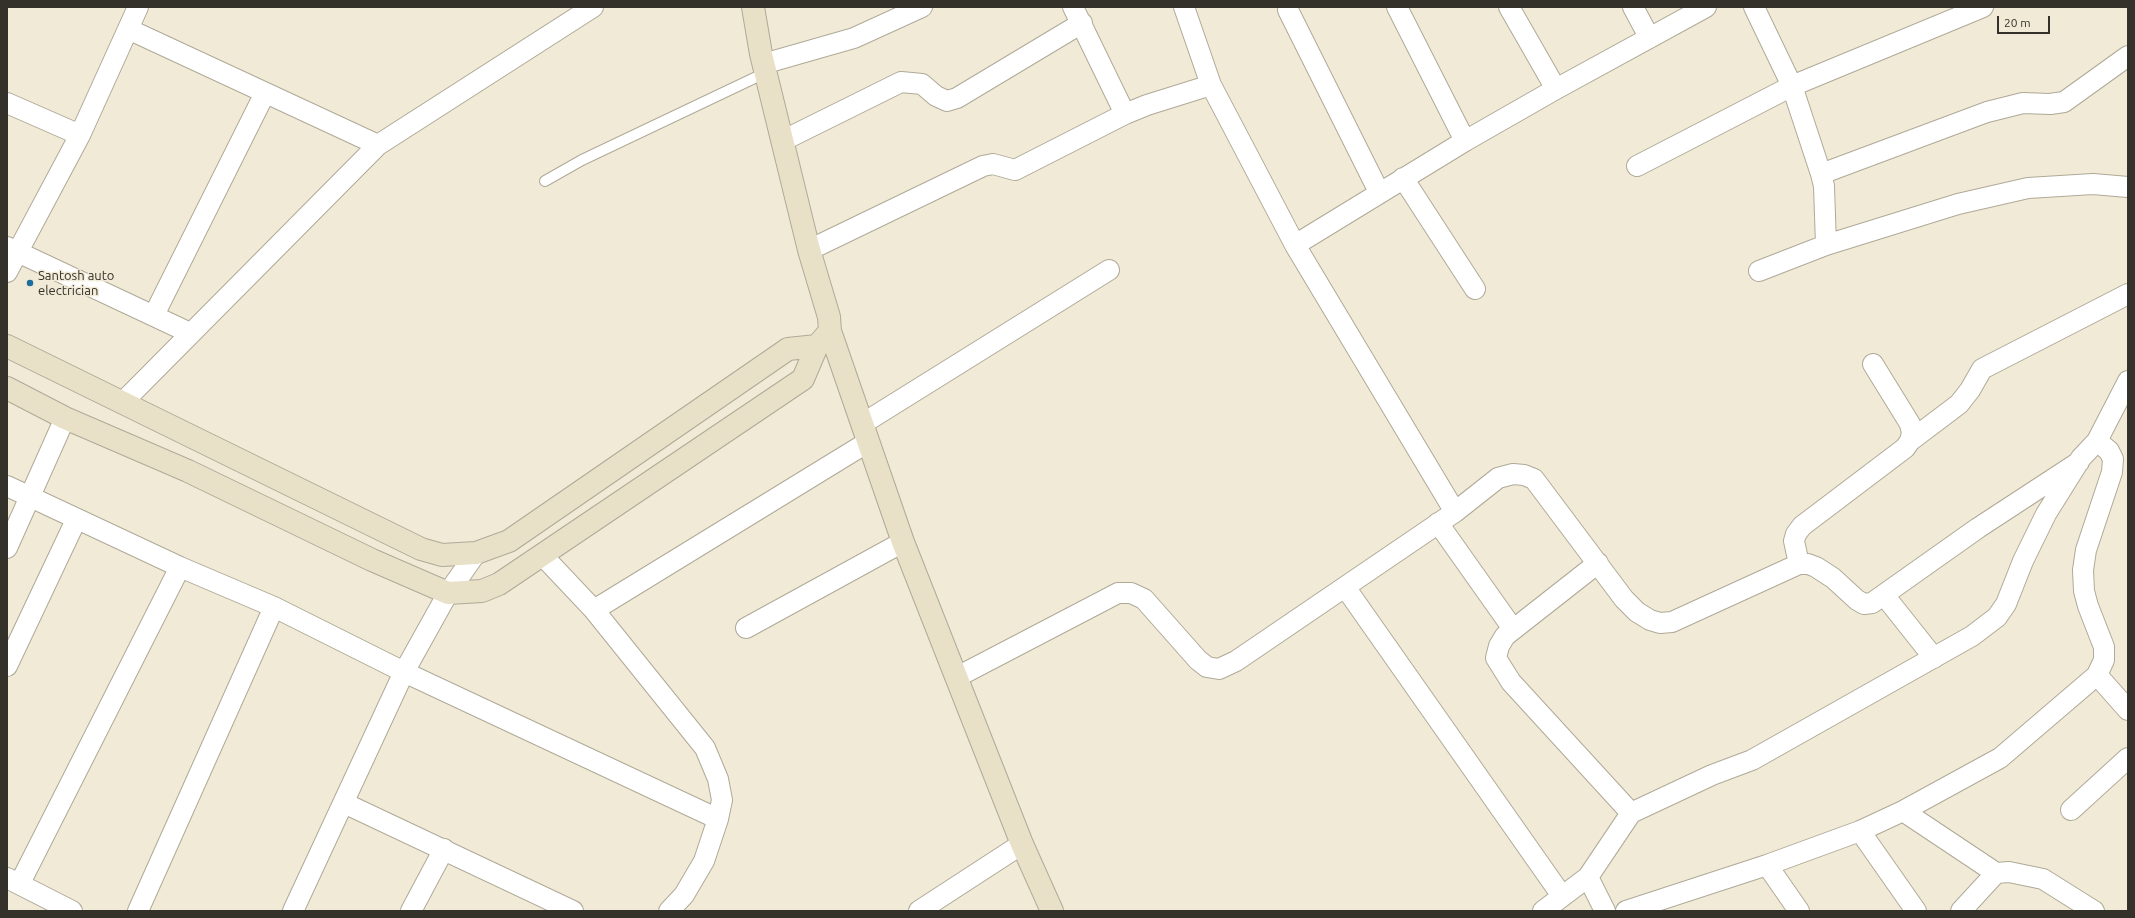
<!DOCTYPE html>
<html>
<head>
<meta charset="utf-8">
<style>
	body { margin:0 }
	#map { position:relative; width:2135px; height:918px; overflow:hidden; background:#f1ead7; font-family:Ubuntu,sans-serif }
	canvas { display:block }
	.frame { position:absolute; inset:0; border:8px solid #333129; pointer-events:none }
	.scale { position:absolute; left:1997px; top:16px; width:53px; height:18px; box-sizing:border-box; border:2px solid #333129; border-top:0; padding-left:5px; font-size:12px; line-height:14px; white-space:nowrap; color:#333129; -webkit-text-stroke:3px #f1ead7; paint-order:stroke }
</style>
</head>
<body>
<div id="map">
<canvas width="2135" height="918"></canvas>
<div class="frame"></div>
<div class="scale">20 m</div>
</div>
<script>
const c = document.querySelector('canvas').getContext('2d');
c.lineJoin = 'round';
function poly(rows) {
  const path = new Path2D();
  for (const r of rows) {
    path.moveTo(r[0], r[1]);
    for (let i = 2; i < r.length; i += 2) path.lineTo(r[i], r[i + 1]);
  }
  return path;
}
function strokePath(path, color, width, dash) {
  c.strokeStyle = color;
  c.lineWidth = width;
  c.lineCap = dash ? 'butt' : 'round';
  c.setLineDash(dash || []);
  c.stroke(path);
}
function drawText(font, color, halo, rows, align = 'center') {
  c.font = font + ' Ubuntu,sans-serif';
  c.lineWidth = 3;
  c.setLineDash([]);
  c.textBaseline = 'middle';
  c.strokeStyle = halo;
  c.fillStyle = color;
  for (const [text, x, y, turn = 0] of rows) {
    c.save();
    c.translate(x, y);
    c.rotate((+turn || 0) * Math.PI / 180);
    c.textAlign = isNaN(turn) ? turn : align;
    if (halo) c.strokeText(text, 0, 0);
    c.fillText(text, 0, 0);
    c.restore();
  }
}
const lane = poly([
	[545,181,582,160,765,73]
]);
const street = poly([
	[1073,7,1125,114,1147,105,1211,85],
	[1184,7,1211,85,1295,245,1455,512],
	[1397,7,1465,141],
	[1509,7,1556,89],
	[1633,7,1649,37],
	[1754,7,1792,86,1821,174,1824,186,1826,245],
	[1288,10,1379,192],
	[128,29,378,145],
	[763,64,854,38,922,7],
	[7,103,80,135],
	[782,141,901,82,922,84,936,96,947,101,957,98,1082,23],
	[1637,166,1792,86,1983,7],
	[1821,174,1987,112,2023,103,2050,104,2064,102,2128,56],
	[1403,178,1475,289],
	[1295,245,1465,141,1556,89,1706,7],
	[7,247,190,333],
	[809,250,983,166,993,164,1015,170,1125,114],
	[1759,271,1826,245,1958,204,2028,188,2093,184,2128,187],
	[7,272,80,135,138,7],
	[154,315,265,93],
	[122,403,378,145,593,7],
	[862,424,1109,270],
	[1910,441,1959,404,1970,390,1982,369,2128,294],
	[7,486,180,567,274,607,404,672,718,819],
	[1438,523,1513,629],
	[7,548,65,418],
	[543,556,594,610,705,748,718,779,722,800,718,819,704,861,684,895,669,911],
	[1598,563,1505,636,1499,646,1496,658,1511,682,1631,813],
	[1799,564,1794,541,1796,534,1802,526,1905,448,1910,441,1912,433,1910,424,1873,364],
	[1345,587,1562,896],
	[1884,595,1934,658],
	[594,610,868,442],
	[746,628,903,542],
	[7,666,76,520],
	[2097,675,2128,710],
	[957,677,1118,593,1131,593,1144,599,1198,660,1207,667,1219,669,1236,661,1455,512,1498,478,1513,474,1524,475,1534,479,1624,599,1637,612,1650,620,1660,623,1672,622,1799,564,1808,564,1816,567,1833,578,1857,600,1864,604,1872,603,1978,528,2079,462],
	[344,803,573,911],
	[2071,810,2128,758],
	[1903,811,1996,873],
	[1860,831,1916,911],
	[1767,865,1799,911],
	[1588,877,1605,911],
	[7,878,72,911],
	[20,883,180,567],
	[138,911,274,607],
	[293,911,404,672,448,593,476,553],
	[411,911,444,849],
	[919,911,1022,844],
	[1543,911,1588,877,1631,813,1712,775,1752,760,1972,636,1997,617,2006,604,2023,561,2046,514,2081,458,2097,441,2128,381],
	[1626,911,1767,865,1860,831,1903,811,2000,758,2097,675,2104,660,2104,647,2088,606,2084,591,2083,570,2086,550,2112,472,2113,459,2109,451,2097,441],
	[1961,911,1996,873,2009,872,2043,879,2094,911]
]);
const secondary = poly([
	[830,331,903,542,1022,844,1052,911],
	[7,346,421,549,442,555,476,553,509,541,788,349,817,346],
	[7,388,65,418,188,471,372,560,448,593,482,591,499,584,803,379,817,346,830,331,829,317,809,250,761,54,753,7]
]);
const markers = [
	[30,283,4,"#1d6d9f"]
];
const poiNames = [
	["Santosh auto",38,276],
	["electrician",38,291]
];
strokePath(lane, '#afa997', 12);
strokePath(street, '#afa997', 22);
strokePath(secondary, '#afa997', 24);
strokePath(lane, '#fff', 10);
strokePath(street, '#fff', 20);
strokePath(secondary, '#e9e1c7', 22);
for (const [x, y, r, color] of markers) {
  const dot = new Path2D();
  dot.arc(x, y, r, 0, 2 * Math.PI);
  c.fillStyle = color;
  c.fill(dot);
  strokePath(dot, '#f1ead7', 1.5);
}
drawText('13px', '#333129', '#f1ead7', poiNames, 'left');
</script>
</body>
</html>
